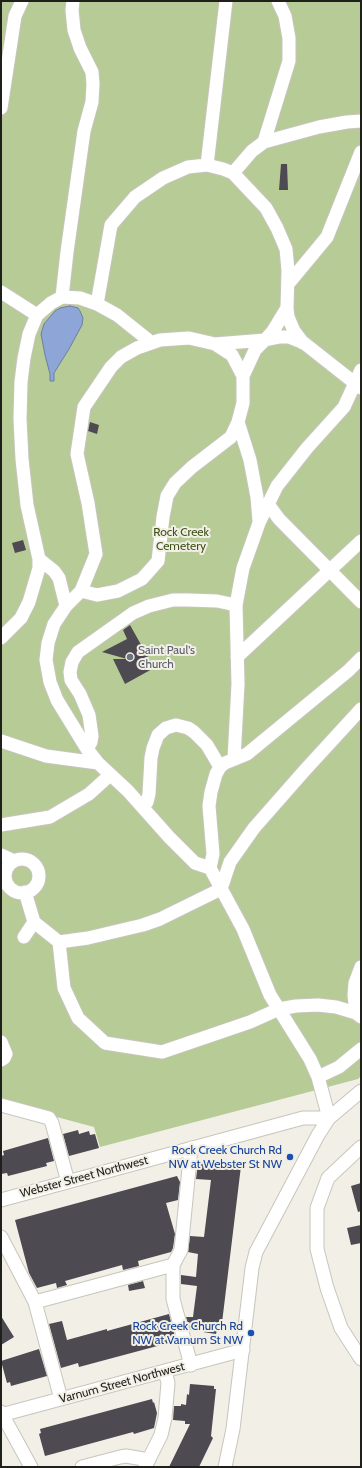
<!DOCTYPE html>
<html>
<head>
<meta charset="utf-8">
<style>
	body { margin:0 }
	#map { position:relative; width:362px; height:1468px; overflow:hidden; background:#f1efe6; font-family:Cabin,sans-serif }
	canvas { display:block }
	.frame { position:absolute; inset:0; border:2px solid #1f1f1c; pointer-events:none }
</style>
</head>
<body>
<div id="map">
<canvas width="362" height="1468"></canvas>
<div class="frame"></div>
</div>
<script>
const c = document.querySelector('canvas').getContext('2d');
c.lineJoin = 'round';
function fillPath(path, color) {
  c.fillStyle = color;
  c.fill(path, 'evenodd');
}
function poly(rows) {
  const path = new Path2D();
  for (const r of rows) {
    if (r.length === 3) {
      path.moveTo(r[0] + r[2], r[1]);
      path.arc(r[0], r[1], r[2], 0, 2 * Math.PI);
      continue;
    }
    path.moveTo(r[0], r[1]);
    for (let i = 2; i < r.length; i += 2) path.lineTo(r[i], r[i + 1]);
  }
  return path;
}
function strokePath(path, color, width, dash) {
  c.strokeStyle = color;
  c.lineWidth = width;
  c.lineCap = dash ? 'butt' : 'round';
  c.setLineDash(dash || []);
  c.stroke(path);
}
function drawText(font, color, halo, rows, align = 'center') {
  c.font = font + ' Cabin,sans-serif';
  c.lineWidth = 4;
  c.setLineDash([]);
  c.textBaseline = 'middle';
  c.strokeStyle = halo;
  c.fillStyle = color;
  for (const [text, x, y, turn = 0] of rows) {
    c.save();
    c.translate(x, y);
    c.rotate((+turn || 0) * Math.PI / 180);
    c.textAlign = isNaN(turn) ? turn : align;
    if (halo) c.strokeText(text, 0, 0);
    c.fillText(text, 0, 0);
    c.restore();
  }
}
const green = poly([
	[1,1,361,1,361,1076,358,1079,100,1147,94,1127,1,1102]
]);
const water = poly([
	[70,306,78,308,80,311,83,318,82,325,69,349,54,373,54,381,50,381,50,374,45,355,41,334,44,324,55,311,60,308,70,306]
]);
const building = poly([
	[281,164,287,164,288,190,279,190],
	[90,422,99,425,97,434,88,431],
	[23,540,26,550,15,553,12,543],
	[130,625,154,668,125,684,113,659,127,659,102,652,127,639,123,630],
	[78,1130,79,1134,89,1131,90,1135,95,1134,99,1148,69,1156,63,1134],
	[48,1138,54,1161,46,1163,47,1166,8,1176,7,1173,1,1174,1,1156,4,1155,3,1151],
	[198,1163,241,1166,221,1331,217,1330,216,1334,190,1330,186,1317,193,1317,197,1286,181,1284,181,1275,196,1277,198,1254,188,1252,190,1236,204,1237,211,1180,196,1179],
	[177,1176,180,1182,178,1200,166,1203,175,1234,173,1248,171,1252,138,1261,139,1266,123,1270,122,1265,65,1281,67,1285,57,1288,56,1283,37,1288,29,1273,15,1220],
	[361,1183,361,1211,358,1212,351,1186],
	[361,1225,361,1243,351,1245,347,1228],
	[143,1281,145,1288,129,1291,128,1285],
	[169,1314,176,1341,79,1367,78,1363,61,1368,49,1324,62,1321,67,1340,107,1329,107,1331],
	[1,1316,14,1337,1,1345],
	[39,1349,47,1376,11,1386,10,1382,7,1383,1,1361],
	[190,1384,214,1386,214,1389,216,1389,211,1436,213,1438,199,1467,169,1467,190,1424,185,1424,185,1421,173,1420,174,1406,181,1406,181,1404,186,1405,187,1394,189,1395],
	[152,1399,153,1403,154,1402,157,1413,154,1428,134,1434,133,1432,45,1456,39,1434,41,1433,40,1429]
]);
const minor = poly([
	[1,108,15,16,22,1],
	[264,142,289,61,289,38,285,16,278,1],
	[207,165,226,1],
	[233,173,252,151,264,142,319,127,347,122,361,121],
	[288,284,327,237,361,152],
	[1,292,37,315],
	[62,297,67,252,84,131,92,102,93,84,92,72,80,48,74,30,72,10,73,1],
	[97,304,111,225,135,197,163,178,188,167,207,165,223,169,233,173,266,208,277,228,286,249,288,270,287,308],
	[215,344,265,340,273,331,287,308,288,317,294,331,303,343],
	[243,376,255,350,265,340,280,337,289,337,304,343,361,388],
	[238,422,250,460,257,497,259,521],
	[268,504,279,519,361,602],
	[39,559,54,571,59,578,66,606],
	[81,591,97,595,118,591,142,579,158,561,163,517,167,496,175,483,192,467,231,437,238,422,243,403,243,376,232,355,215,344,189,338,160,340,137,348,121,357,111,367,84,407,77,454,88,503,96,554,81,591,66,606,54,624,48,643,46,660,50,682,57,700,87,749,98,763,128,791,169,837,195,863,210,868,243,929,270,995,310,1059,318,1077,329,1118],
	[1,638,21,618,29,602,39,568,39,559,27,505,22,459,20,419,21,382,24,358,29,334,37,315,51,303,62,297,80,298,97,304,117,315,152,343],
	[237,657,361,541],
	[1,741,46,756,98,763],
	[87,749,91,742,92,736,89,715,80,694,71,680,70,672,72,662,78,652,133,613,149,606,173,600,188,600,217,601,236,605],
	[234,759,238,684,236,605,243,568,259,523,277,486,307,448,344,407,361,370],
	[143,807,147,802,149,794,151,758,153,748,158,735,166,728,176,725,188,728,194,732,207,745,220,767],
	[1,825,50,817,89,794,110,775],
	[1,855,14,861],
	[22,876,17],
	[210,868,213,854,209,806,211,792,216,774,220,767,225,763,247,754,348,671,361,658],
	[25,892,34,922,59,942,88,938,143,925,160,919,221,889,230,862,254,828,305,770,361,709],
	[24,937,34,922],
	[59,942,64,988,78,1018,105,1043,162,1052,250,1022,279,1009,296,1006,318,1005,336,1007,356,1013,361,1017],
	[356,1013,354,995,355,983,361,967],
	[1,1042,6,1054,4,1058,1,1060],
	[318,1077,339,1067,361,1049],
	[1,1105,49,1118,52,1123,68,1182],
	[361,1147,328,1178,317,1208,317,1249,327,1288,341,1328,361,1359],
	[1,1200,303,1118,329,1118],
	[1,1237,35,1302,61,1399],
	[173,1265,181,1250,191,1148],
	[35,1302,173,1265,173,1299,191,1365],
	[1,1412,31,1467],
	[1,1415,243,1350],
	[82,1467,120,1457,126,1456,149,1460],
	[145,1467,161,1435,165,1418,168,1383,165,1371],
	[225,1467,233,1429,252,1268,256,1252,318,1135,329,1118,361,1091]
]);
const markers = [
	[130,657,4,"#6b7280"],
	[290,1157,4,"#1a4fb4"],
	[251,1333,4,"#1a4fb4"]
];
const parkNames = [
	["Rock Creek",181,532],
	["Cemetery",181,546]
];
const worshipNames = [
	["Saint Paul's",138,650],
	["Church",138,664]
];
const transitNames = [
	["Rock Creek Church Rd",282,1150],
	["NW at Webster St NW",282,1164],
	["Rock Creek Church Rd",243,1326],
	["NW at Varnum St NW",243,1340]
];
const streetNames = [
	["Webster Street Northwest",84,1177,-15],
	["Varnum Street Northwest",122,1383,-15]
];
fillPath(green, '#b7cb96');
fillPath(water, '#8ea6d7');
strokePath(water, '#6d7e9f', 1);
fillPath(building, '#4e4a51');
strokePath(minor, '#c7c5bc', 15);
strokePath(minor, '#fff', 13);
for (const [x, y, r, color] of markers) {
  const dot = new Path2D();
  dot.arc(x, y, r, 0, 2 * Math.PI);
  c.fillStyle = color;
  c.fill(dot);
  strokePath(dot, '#f1efe6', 1.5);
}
drawText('12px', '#405218', '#f1efe6', parkNames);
drawText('12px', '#5b616d', '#f1efe6', worshipNames, 'left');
drawText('12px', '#164399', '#f1efe6', transitNames, 'right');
drawText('12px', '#1f1f1c', '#f1efe6', streetNames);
</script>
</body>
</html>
